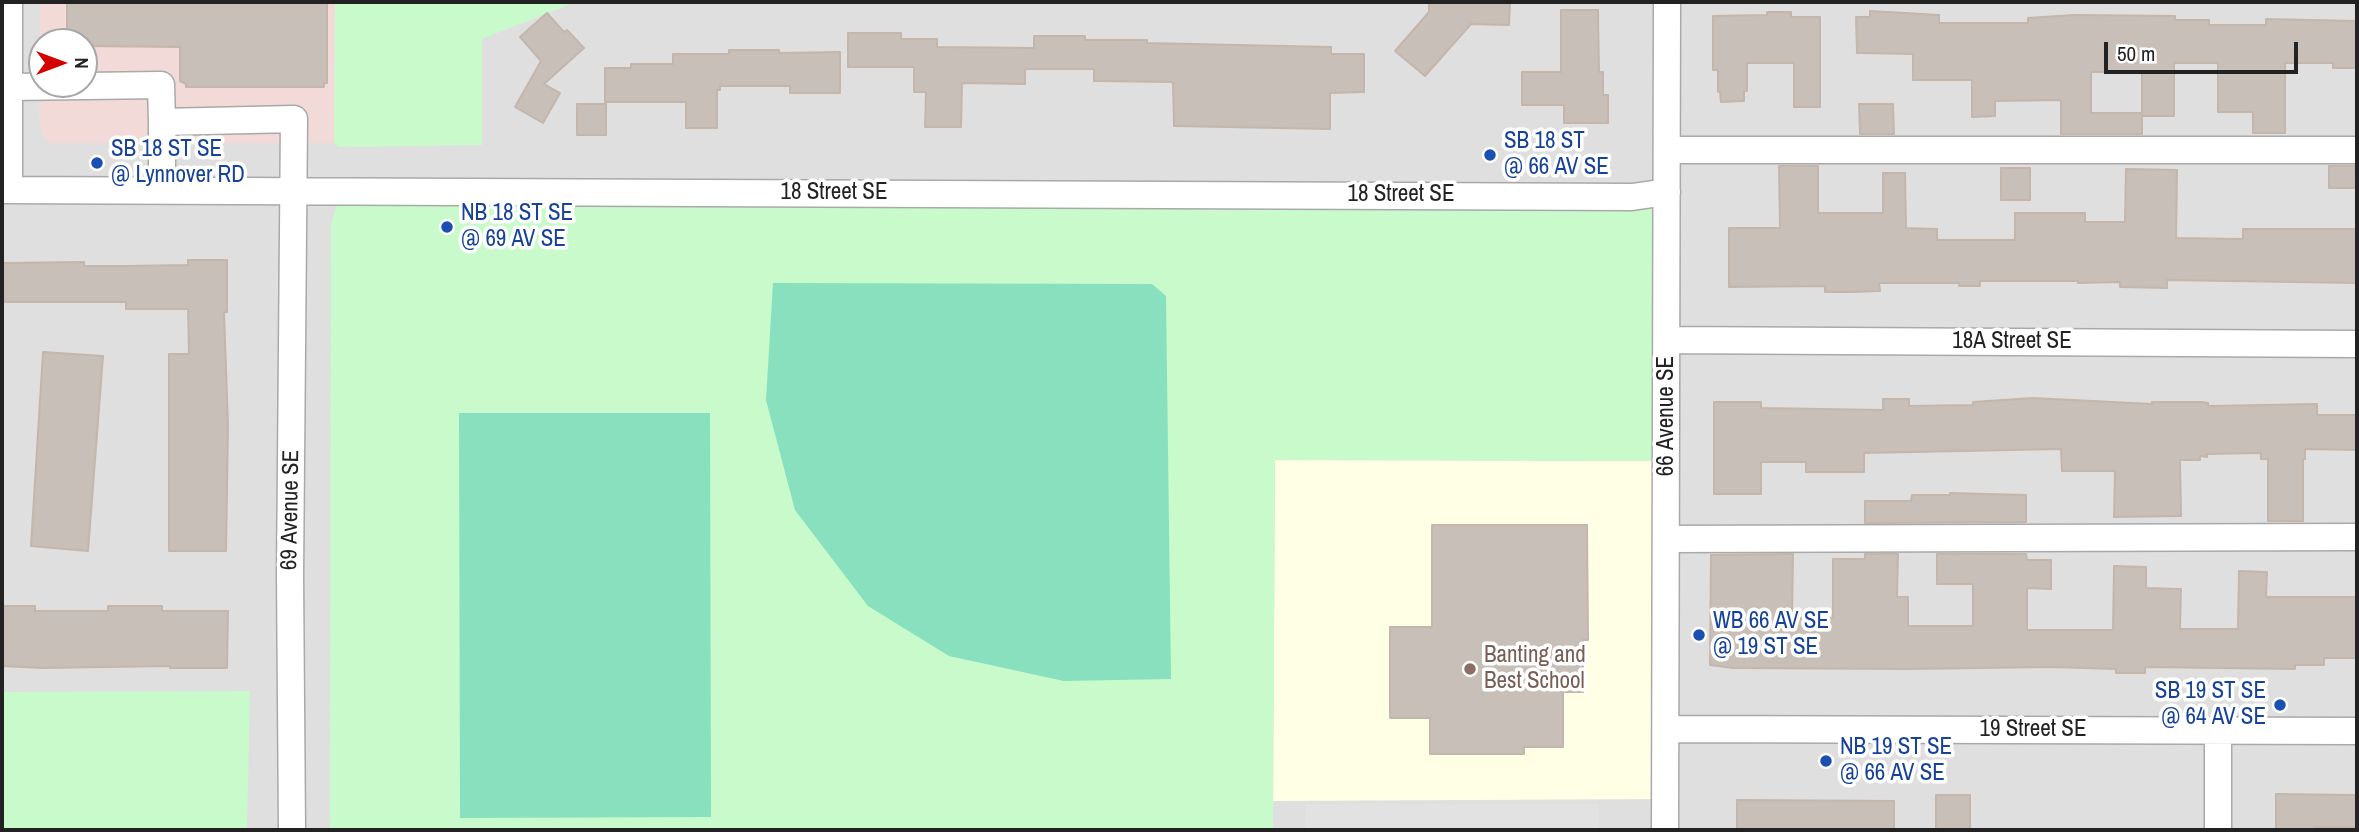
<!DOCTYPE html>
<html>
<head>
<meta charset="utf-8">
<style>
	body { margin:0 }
	#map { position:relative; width:2359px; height:832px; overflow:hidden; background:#f2efe9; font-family:"Archivo Narrow",sans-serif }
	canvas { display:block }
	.frame { position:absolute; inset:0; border:4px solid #222; pointer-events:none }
	.north { position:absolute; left:28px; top:28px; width:70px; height:70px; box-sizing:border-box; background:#fff; border:2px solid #a7a7a7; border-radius:50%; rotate:90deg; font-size:19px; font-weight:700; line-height:28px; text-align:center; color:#222 }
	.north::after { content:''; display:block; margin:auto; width:24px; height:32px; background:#d40000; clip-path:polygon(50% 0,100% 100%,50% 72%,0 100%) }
	.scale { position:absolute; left:2104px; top:42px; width:194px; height:32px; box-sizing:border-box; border:4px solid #222; border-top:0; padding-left:9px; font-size:21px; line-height:24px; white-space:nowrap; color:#222; -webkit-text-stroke:5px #fff; paint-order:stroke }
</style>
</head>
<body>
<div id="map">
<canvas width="2359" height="832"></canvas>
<div class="frame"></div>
<div class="north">N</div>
<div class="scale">50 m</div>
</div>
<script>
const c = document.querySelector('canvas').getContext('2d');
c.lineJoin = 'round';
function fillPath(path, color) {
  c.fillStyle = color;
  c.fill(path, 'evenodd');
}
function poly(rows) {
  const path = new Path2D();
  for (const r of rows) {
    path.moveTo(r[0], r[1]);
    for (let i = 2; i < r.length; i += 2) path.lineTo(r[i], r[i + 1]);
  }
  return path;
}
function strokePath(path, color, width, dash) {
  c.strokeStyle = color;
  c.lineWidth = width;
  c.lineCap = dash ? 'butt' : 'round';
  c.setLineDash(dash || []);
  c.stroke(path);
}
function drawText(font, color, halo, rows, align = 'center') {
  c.font = font + ' "Archivo Narrow",sans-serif';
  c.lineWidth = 7;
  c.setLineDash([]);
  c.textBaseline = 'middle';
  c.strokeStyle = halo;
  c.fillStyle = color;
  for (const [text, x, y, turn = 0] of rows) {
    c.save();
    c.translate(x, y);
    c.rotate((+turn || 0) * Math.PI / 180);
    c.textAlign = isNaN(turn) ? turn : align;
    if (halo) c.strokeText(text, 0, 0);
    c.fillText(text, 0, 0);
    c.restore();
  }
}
const residential = poly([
	[2,2,2357,2,2357,830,2,830],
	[42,42,84,42,84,84,42,84]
]);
const commercial = poly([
	[40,2,335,2,334,143,51,143,42,135,39,120],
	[42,42,84,42,84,84,42,84]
]);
const education = poly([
	[1275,460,1667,461,1665,799,1273,801]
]);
const park = poly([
	[335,2,576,2,482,39,482,145,339,147,334,143],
	[341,190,1667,192,1667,461,1275,460,1273,830,330,830,331,225],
	[250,691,247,830,2,830,2,692]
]);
const pitch = poly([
	[773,283,1152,284,1166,296,1171,679,1064,681,949,656,868,606,795,510,766,400],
	[459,413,710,413,711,817,460,818]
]);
const parking = poly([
	[1306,804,1599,804,1599,830,1305,830]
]);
const building = poly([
	[67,2,327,2,327,83,324,83,324,87,186,87,186,84,180,81,180,47,84,46,84,42,70,42,70,40,67,40,67,2],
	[1429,2,1510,2,1509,25,1471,24,1425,76,1395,51,1429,12,1429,2],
	[1561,10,1598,10,1599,72,1603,72,1603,95,1608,95,1608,123,1564,123,1564,105,1522,105,1522,72,1561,72,1561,10],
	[1870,11,1939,15,1939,23,2028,23,2028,18,2074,15,2175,16,2175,20,2209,20,2209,25,2266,25,2266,19,2357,21,2357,68,2333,68,2333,63,2285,63,2285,133,2253,133,2253,112,2218,112,2218,63,2174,63,2174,116,2142,116,2142,72,2091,72,2091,113,2142,113,2142,134,2061,134,2061,100,1995,101,1995,116,1972,117,1972,80,1913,80,1913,54,1857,53,1856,17,1870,17,1870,11],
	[1767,12,1791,12,1791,17,1820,17,1820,107,1794,107,1794,63,1747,63,1747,91,1744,91,1744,101,1721,102,1720,92,1718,92,1718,70,1713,70,1713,16,1767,15,1767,12],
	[547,13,564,32,567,30,584,48,544,84,560,93,543,123,515,107,541,61,520,37,547,13],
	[848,33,901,33,901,39,937,39,937,47,1034,48,1034,36,1085,36,1085,40,1147,40,1147,43,1331,47,1331,54,1364,54,1364,92,1330,93,1330,129,1174,126,1173,82,1094,81,1094,69,1025,69,1025,84,962,83,961,127,925,127,926,92,914,92,914,67,848,67,848,33],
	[729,50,779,50,779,53,840,52,840,93,790,93,790,86,720,86,720,90,717,90,717,128,686,128,686,102,605,102,605,68,631,68,631,64,673,64,673,54,729,54,729,50],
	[577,104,606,104,606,135,577,135,577,104],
	[1859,104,1893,104,1894,134,1860,134,1859,104],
	[1779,166,1818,166,1818,213,1883,213,1883,173,1905,173,1906,228,1937,229,1937,240,2015,240,2015,213,2085,213,2085,222,2125,222,2126,169,2177,170,2176,238,2243,239,2243,229,2357,229,2357,283,2167,280,2167,288,2120,287,2120,282,2078,283,2078,281,1980,281,1980,286,1959,286,1959,283,1879,283,1880,291,1851,292,1825,292,1825,286,1729,287,1729,228,1780,228,1779,166],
	[2329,166,2355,166,2356,188,2329,188,2329,166],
	[2001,168,2030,168,2030,200,2001,200,2001,168],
	[188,260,227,260,227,312,224,312,228,425,226,551,169,551,169,354,189,354,188,309,126,309,126,302,2,302,2,263,84,262,84,266,126,266,188,265,188,260],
	[43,352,103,356,88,551,31,546,43,352],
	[2033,398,2152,404,2152,402,2201,402,2208,403,2208,406,2317,404,2317,415,2357,415,2357,450,2305,449,2305,459,2303,459,2303,521,2268,521,2268,459,2261,459,2261,453,2207,454,2207,457,2200,456,2200,460,2180,460,2181,516,2114,517,2115,471,2062,471,2061,449,1864,453,1864,472,1806,472,1806,462,1761,462,1761,494,1714,494,1714,402,1761,402,1761,408,1883,410,1883,399,1909,399,1909,406,1973,405,1973,402,2033,398],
	[1950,493,2026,495,2026,522,1865,523,1865,501,1911,501,1912,495,1950,495,1950,493],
	[1432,525,1587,525,1588,640,1583,640,1583,692,1563,692,1563,747,1524,747,1524,754,1430,754,1430,718,1390,718,1390,627,1432,627,1432,525],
	[1793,554,1792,618,1833,618,1833,559,1865,559,1865,554,1898,554,1897,597,1908,597,1908,626,1973,626,1973,584,1937,584,1937,554,2026,554,2027,560,2051,560,2051,589,2027,588,2027,630,2113,630,2114,566,2146,567,2146,588,2181,589,2180,629,2238,629,2239,571,2267,572,2266,597,2357,597,2357,658,2324,658,2324,665,2295,665,2295,669,2145,667,2145,673,2116,673,2116,669,2052,667,1908,669,1733,668,1710,665,1711,555,1793,554],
	[2,606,35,606,35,611,108,611,108,606,162,606,162,611,228,611,227,668,170,668,170,666,43,668,2,666,2,606],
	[2276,794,2357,795,2357,827,2314,827,2314,830,2276,830,2276,794],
	[1936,795,1970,795,1970,830,1936,830,1936,795],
	[1737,800,1894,801,1894,830,1737,830,1737,800]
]);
const minor = poly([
	[9,2,9,189],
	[9,87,161,85,162,122,294,119,290,575,292,830],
	[162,122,162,190],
	[1667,150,2357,150],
	[2,190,1632,197,1667,192],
	[1667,340,2357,344],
	[1666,539,2357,537],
	[1666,729,2357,731],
	[2218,730,2218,830],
	[1665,830,1667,2]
]);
const markers = [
	[1490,155,7,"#1a4fb4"],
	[97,163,7,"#1a4fb4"],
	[447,227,7,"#1a4fb4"],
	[1699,635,7,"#1a4fb4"],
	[1470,669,7,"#8d6e63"],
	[2280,705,7,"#1a4fb4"],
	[1826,761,7,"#1a4fb4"]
];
const transitNames = [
	["SB 18 ST",1504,142],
	["@ 66 AV SE",1504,168],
	["SB 18 ST SE",111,150],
	["@ Lynnover RD",111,176],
	["NB 18 ST SE",461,214],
	["@ 69 AV SE",461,240],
	["WB 66 AV SE",1713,622],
	["@ 19 ST SE",1713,648],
	["SB 19 ST SE",2266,692,"right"],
	["@ 64 AV SE",2266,718,"right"],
	["NB 19 ST SE",1840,748],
	["@ 66 AV SE",1840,774]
];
const streetNames = [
	["18 Street SE",834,193],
	["18 Street SE",1401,195],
	["18A Street SE",2012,342],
	["66 Avenue SE",1667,416,-90],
	["69 Avenue SE",291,510,-89],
	["19 Street SE",2033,730]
];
const educationNames = [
	["Banting and",1484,656],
	["Best School",1484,682]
];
fillPath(residential, '#e0dfdf');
fillPath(commercial, '#f2dad9');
fillPath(education, '#ffffe5');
fillPath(park, '#c8facc');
fillPath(pitch, '#88e0be');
fillPath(parking, '#e2e2e2');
fillPath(building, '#c7bfb8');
strokePath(building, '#c4b6ab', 2);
strokePath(minor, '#a9a9a9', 29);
strokePath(minor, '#fff', 26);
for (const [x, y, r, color] of markers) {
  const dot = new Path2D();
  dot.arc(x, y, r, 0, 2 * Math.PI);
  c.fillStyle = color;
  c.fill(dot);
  strokePath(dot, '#fff', 2.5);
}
drawText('23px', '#164399', '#fff', transitNames, 'left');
drawText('23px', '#222', '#fff', streetNames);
drawText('23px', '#785e54', '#fff', educationNames, 'left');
</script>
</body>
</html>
